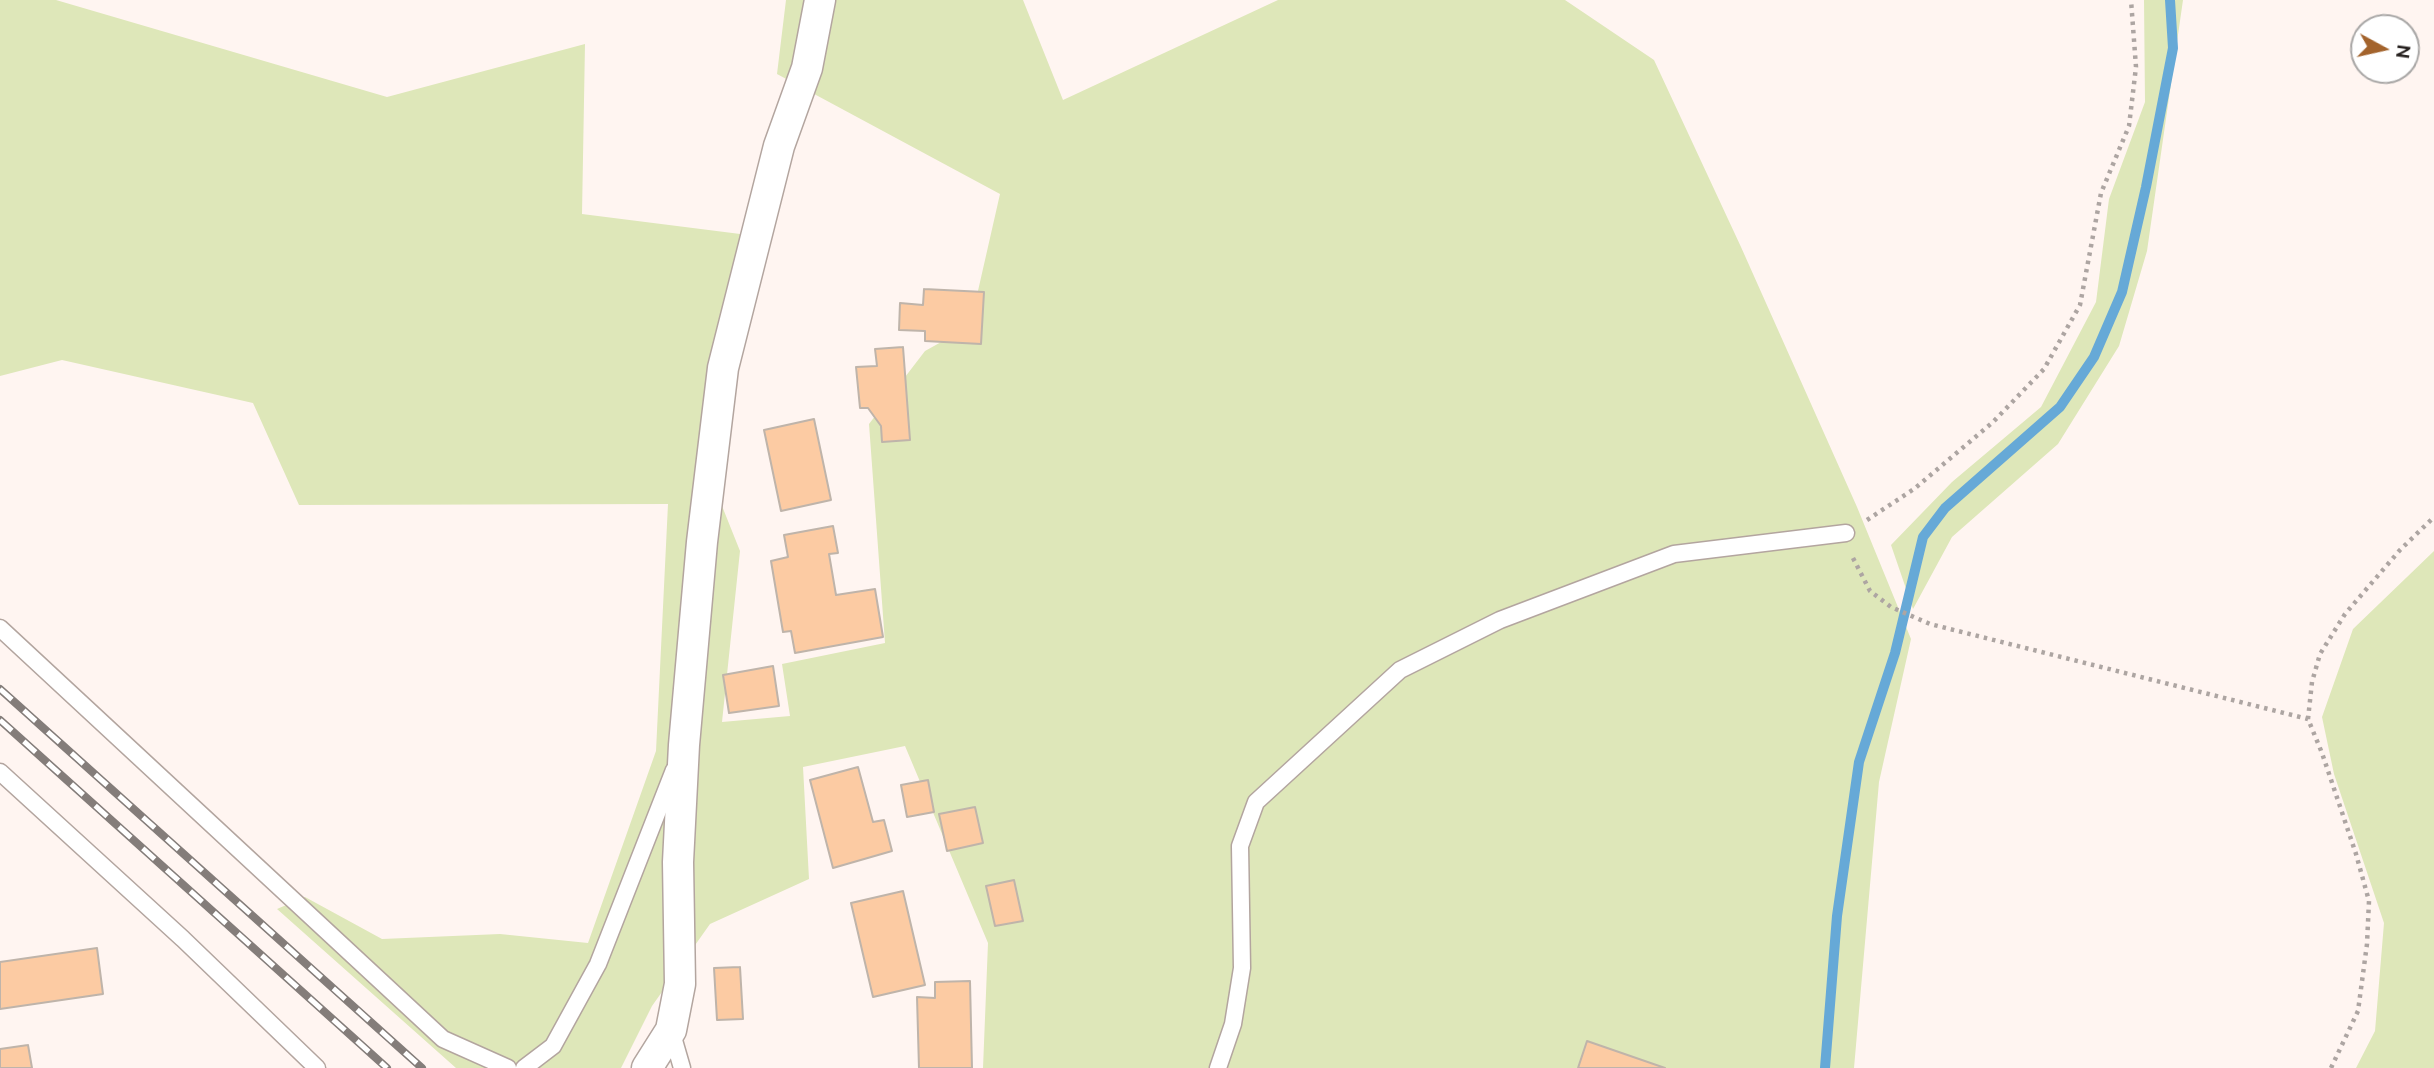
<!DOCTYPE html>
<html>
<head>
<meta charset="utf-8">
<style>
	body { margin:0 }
	#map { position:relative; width:2434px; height:1068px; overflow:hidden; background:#fff5f1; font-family:Ubuntu,sans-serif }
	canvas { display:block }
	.north { position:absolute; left:2350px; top:14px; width:70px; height:70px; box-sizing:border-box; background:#fff; border:2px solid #a9a7a6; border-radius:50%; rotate:98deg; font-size:19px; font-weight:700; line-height:28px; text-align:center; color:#272220 }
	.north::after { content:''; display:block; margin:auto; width:24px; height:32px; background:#a3632c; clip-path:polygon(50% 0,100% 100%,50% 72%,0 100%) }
</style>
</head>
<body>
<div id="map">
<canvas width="2434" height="1068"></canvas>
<div class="north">N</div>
</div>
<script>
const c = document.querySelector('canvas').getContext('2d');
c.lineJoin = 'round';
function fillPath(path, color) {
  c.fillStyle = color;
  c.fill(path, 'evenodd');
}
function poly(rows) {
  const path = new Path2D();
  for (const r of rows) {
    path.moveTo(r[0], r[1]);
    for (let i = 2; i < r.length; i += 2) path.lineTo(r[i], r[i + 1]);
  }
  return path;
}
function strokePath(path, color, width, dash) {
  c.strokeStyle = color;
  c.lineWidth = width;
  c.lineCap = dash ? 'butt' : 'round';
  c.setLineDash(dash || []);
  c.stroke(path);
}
const green = poly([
	[0,0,56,0,387,97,585,44,582,214,764,237,728,371,720,501,740,551,722,722,790,716,782,664,885,643,869,424,925,351,970,326,1000,194,777,74,786,0,1023,0,1063,100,1278,0,1565,0,1654,60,1741,247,1857,507,1911,639,1879,782,1854,1068,983,1068,988,943,905,746,803,767,809,879,710,924,652,1006,621,1068,456,1068,277,909,305,897,382,939,500,934,588,943,656,751,668,504,299,505,253,403,62,360,0,376],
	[2144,0,2183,0,2147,251,2119,346,2058,444,1952,537,1913,609,1891,545,1952,482,2041,407,2096,302,2109,199,2145,102],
	[2434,551,2434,1068,2356,1068,2375,1031,2384,923,2334,774,2322,717,2353,629]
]);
const stream = poly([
	[1825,1068,1837,916,1859,762,1895,653,1923,537,1945,508,2060,407,2094,357,2122,292,2146,187,2173,48,2170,0]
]);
const building = poly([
	[924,289,984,292,981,344,925,341,925,331,899,330,900,303,923,305,924,289],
	[903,347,910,440,882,442,881,426,868,408,860,408,856,367,877,366,875,349,903,347],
	[814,419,831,500,781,511,764,430,814,419],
	[833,526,838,553,829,554,836,595,875,589,883,637,795,653,791,631,783,632,771,561,788,557,784,535,833,526],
	[773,666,779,706,729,713,723,675,773,666],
	[858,767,873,822,884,820,892,851,833,868,810,780,858,767],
	[928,780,934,812,907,817,901,785,928,780],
	[975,807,983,843,947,851,939,814,975,807],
	[1014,880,1023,921,995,926,986,886,1014,880],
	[903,891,925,985,873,997,851,903,903,891],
	[97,948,103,994,0,1009,0,962,97,948],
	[740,967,743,1019,717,1020,714,968,740,967],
	[970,981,972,1068,919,1068,917,997,935,998,935,982,970,981],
	[1587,1041,1665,1068,1578,1068,1587,1041],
	[28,1045,32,1068,0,1068,0,1049,28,1045]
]);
const path = poly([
	[1867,520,1914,489,1993,422,2044,369,2080,305,2101,193,2129,126,2136,67,2131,0],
	[1853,558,1870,591,1891,607,1930,624,2308,719],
	[2331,1068,2358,1011,2367,944,2369,901,2356,854,2322,753,2308,719,2312,682,2320,654,2345,614,2400,550,2434,517]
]);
const lane = poly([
	[0,628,443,1039,508,1068],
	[0,772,183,939,317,1068],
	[671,1030,682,1068],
	[524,1068,553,1046,598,964,674,770],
	[1218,1068,1233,1024,1242,968,1240,846,1256,802,1400,670,1500,620,1674,554,1846,533]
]);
const street = poly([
	[647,1068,671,1030,680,984,678,862,684,745,702,542,723,368,779,146,807,68,820,0]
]);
const rail = poly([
	[0,689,422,1068],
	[0,720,387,1068]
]);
fillPath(green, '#dee7b9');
strokePath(stream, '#66a9d7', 10);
fillPath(building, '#fccba3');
strokePath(building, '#bfb4aa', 2);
strokePath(lane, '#b3a59f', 19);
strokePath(street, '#b3a59f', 33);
strokePath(path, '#ada5a2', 4.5, [3.5, 5]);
strokePath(lane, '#fff', 16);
strokePath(street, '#fff', 30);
strokePath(rail, '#847d7a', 8);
strokePath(rail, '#fff', 5, [16]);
</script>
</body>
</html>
